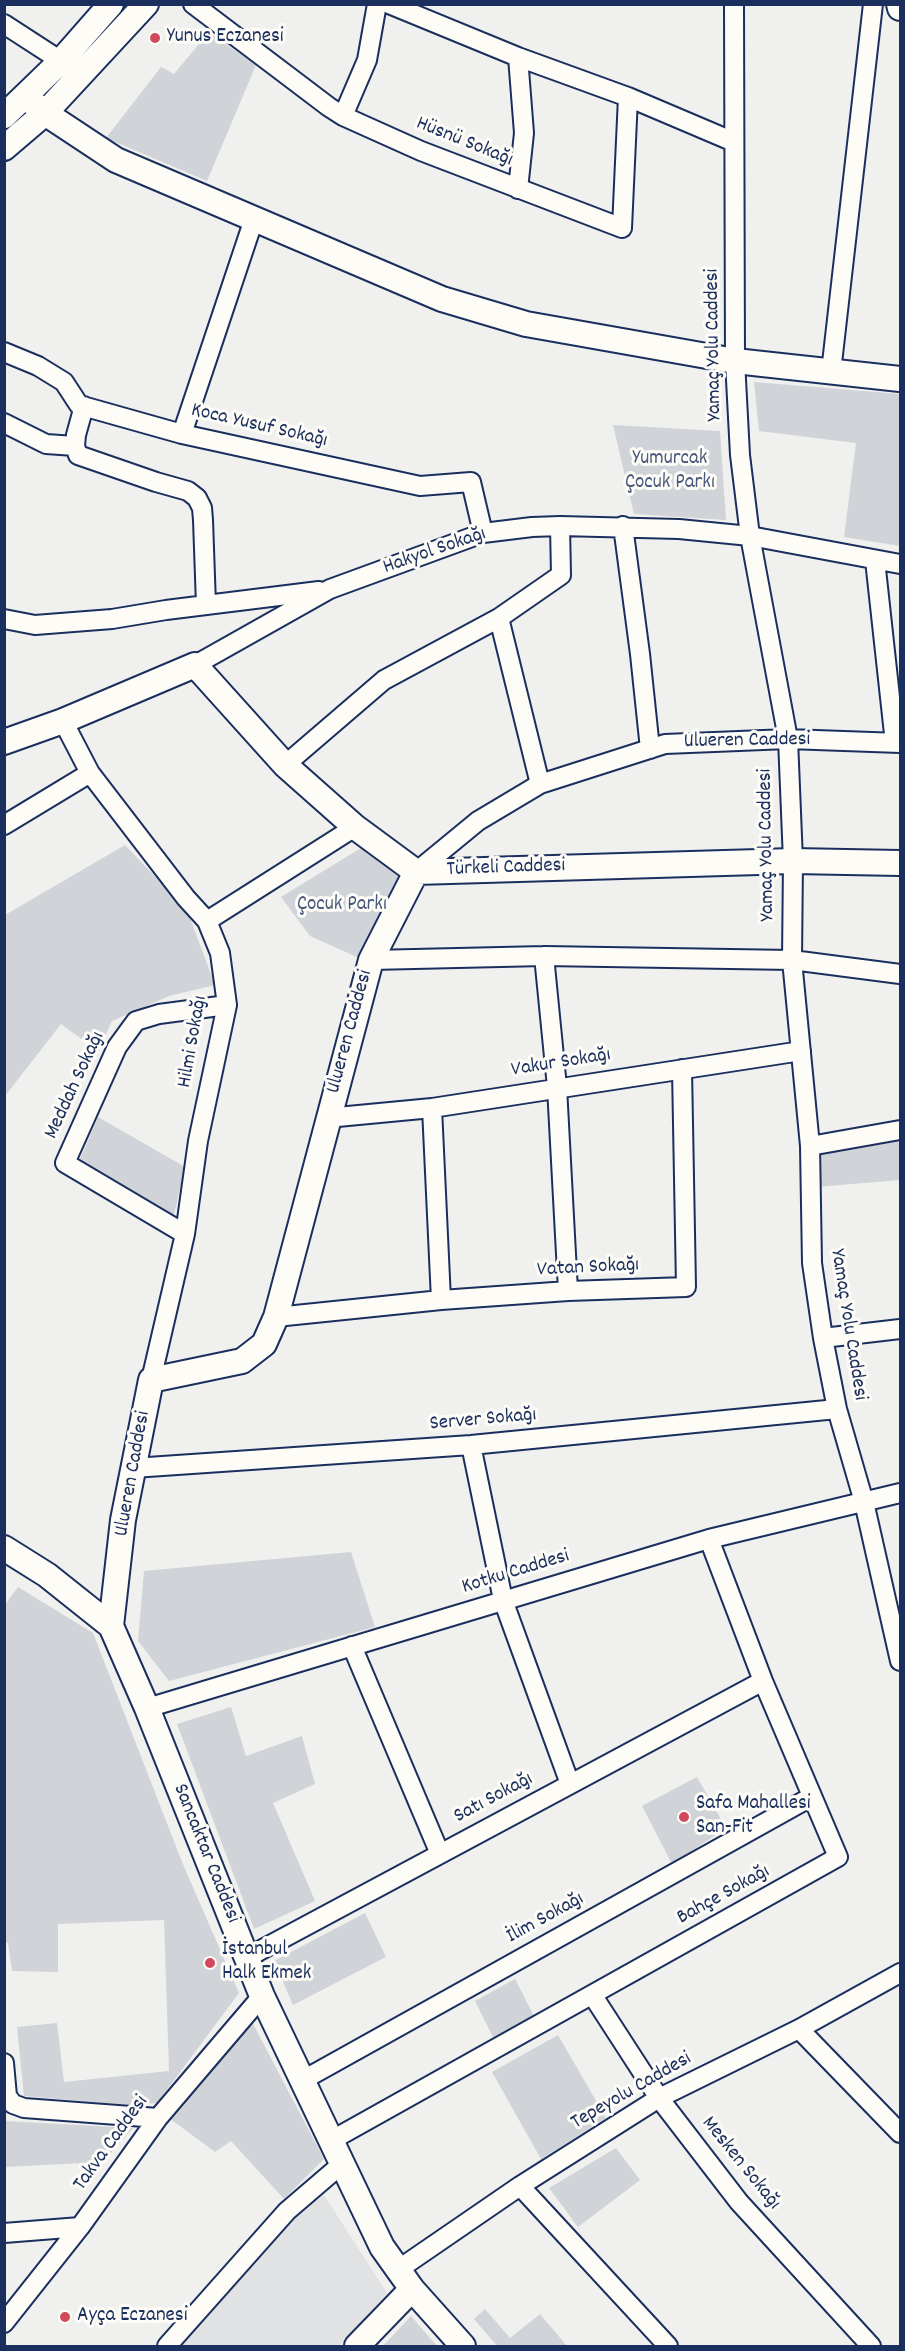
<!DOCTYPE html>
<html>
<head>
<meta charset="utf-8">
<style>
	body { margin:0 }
	#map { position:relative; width:905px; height:2351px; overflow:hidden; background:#f0f0ee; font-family:Dekko,sans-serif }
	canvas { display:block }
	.frame { position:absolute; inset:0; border:6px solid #1b2f5e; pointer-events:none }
</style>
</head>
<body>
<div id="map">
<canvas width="905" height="2351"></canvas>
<div class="frame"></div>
</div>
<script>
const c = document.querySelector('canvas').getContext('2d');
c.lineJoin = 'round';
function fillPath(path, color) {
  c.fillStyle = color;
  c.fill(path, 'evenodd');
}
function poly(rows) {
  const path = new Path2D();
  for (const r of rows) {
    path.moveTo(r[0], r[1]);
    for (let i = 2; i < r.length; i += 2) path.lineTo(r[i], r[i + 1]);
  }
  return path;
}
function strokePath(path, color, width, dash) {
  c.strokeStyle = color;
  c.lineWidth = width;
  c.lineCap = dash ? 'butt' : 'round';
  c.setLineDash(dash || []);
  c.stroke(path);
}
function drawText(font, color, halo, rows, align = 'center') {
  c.font = font + ' Dekko,sans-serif';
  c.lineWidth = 6;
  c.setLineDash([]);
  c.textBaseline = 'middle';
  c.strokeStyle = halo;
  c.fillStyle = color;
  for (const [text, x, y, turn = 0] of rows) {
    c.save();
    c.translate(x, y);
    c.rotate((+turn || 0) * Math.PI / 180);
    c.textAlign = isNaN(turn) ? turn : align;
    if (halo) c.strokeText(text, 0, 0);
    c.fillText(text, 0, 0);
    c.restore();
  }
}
const built = poly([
	[324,2195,387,2293,339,2346,180,2346,293,2216]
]);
const green = poly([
	[209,32,256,65,207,181,106,138,161,67,174,74],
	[754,382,900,394,900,546,844,537,856,443,759,431],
	[613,425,720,431,726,520,634,514],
	[125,845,187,910,215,985,169,996,112,1021,98,1051,61,1024,5,1096,5,915],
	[361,848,401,879,359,958,310,936,281,897],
	[98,1117,185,1167,174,1215,80,1159],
	[900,1139,900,1180,817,1187,817,1152],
	[351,1552,375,1627,169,1681,138,1641,144,1571],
	[18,1587,93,1633,182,1862,239,1993,157,2103,129,2105,24,2096,17,2027,57,2023,64,2082,169,2071,164,1920,58,1924,58,1972,12,1971,8,1943,4,1942,4,1606],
	[231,1707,246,1756,302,1736,315,1784,273,1803,315,1901,254,1929,177,1724],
	[697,1777,726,1828,672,1864,642,1806],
	[365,1913,386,1957,293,2005,274,1961],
	[515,1979,534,2016,496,2043,475,2001],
	[252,2022,324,2159,284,2199,231,2141,215,2152,169,2118],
	[558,2035,606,2118,541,2159,492,2072],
	[5,2121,133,2128,103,2162,5,2167],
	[616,2148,640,2180,578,2227,549,2188],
	[485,2309,510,2338,540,2314,567,2346,497,2346,474,2319],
	[411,2316,437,2346,383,2346]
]);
const street = poly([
	[193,4,329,107,343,116,421,151,622,228,628,97],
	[389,4,518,57,628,97,734,142],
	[734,4,735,361,740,455,750,536,788,739,793,861,792,960,810,1146,812,1263,823,1338,837,1409,864,1502,900,1661],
	[4,24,61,61],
	[518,57,524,133,518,189],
	[343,116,367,60,377,4],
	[4,352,38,366,64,382,79,405,182,434,420,486,471,482,483,533],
	[831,372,873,4],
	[84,406,76,435,75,446,78,455,156,482,188,491,197,498,202,508,203,520,206,605],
	[4,423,46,444,75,446],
	[182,434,254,219],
	[623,526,640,654,650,749],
	[875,560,895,743],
	[499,618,540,784],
	[4,619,35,625,112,619,166,610,319,591],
	[195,665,330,589,483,533,532,527,560,526,679,529,750,536,900,564],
	[63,721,90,773,186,898,207,921,220,953,227,1005,198,1141,185,1234,151,1380],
	[285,765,384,680,499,618,561,575,560,526],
	[4,825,90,773],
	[416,872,478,821,540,784,665,744,788,739,900,743],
	[207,921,355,827],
	[544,956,557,1087,568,1291],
	[371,960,544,956,792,960,900,974],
	[432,1108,441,1300],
	[327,1118,432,1108,801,1051],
	[810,1146,900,1130],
	[185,1234,65,1163,117,1047,136,1021,159,1014,227,1005],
	[276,1317,441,1300,568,1291,686,1287,682,1069],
	[823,1338,900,1329],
	[471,1445,503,1600,570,1784],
	[133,1468,471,1445,837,1409],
	[352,1646,440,1854],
	[147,1708,709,1539,900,1493],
	[246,1958,763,1681],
	[593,1996,659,2098,739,2202,871,2346],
	[799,2029,900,2133],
	[4,2063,7,2096,13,2104,24,2108,158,2118],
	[303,2080,811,1797],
	[332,2140,838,1857,763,1681,709,1539],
	[520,2186,668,2346],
	[4,2233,80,2227],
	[399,2269,520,2186,659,2098,799,2029,900,1973],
	[4,2323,80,2227,158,2118,262,1996],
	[167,2346,287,2211,343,2163]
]);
const secondary = poly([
	[899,4,900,8],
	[25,96,45,113,116,160,442,299,526,324,735,361,900,379],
	[4,116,61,61,111,4],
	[4,148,45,113,146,4],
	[4,742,63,721,195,665,285,765,355,827,416,872,793,861,900,863],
	[4,1548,47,1575,111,1626,147,1708,262,1996,382,2247,412,2289,463,2346],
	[111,1626,123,1520,151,1380,242,1361,264,1344,276,1317,371,960,416,872],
	[357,2346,412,2289]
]);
const markers = [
	[155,38,6,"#d1495b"],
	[684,1817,6,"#d1495b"],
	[210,1963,6,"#d1495b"],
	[65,2317,6,"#d1495b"]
];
const poiNames = [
	["Yunus Eczanesi",167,38],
	["Safa Mahallesi",696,1805],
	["San-Fit",696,1829],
	["İstanbul",222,1951],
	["Halk Ekmek",222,1975],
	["Ayça Eczanesi",77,2317]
];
const streetNames = [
	["Hüsnü Sokağı",464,143,22],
	["Yamaç Yolu Caddesi",715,345,-91],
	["Koca Yusuf Sokağı",259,427,13],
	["Hakyol Sokağı",435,552,-19],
	["Ulueren Caddesi",747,742,-1],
	["Yamaç Yolu Caddesi",768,845,-91],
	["Türkeli Caddesi",506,869,-2],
	["Ulueren Caddesi",351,1032,-75],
	["Hilmi Sokağı",194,1042,-80],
	["Vakur Sokağı",561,1064,-9],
	["Meddah Sokağı",76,1086,-65],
	["Vatan Sokağı",588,1269,-3],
	["Yamaç Yolu Caddesi",847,1325,81],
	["Server Sokağı",483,1421,-5],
	["Ulueren Caddesi",134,1474,-80],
	["Kotku Caddesi",516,1573,-17],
	["Satı Sokağı",494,1799,-28],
	["Sancaktar Caddesi",205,1854,68],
	["Bahçe Sokağı",724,1896,-29],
	["İlim Sokağı",546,1919,-29],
	["Tepeyolu Caddesi",632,2092,-30],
	["Takva Caddesi",112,2144,-54],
	["Mesken Sokağı",740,2164,51]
];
const parkNames = [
	["Yumurcak",670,460],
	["Çocuk Parkı",670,484],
	["Çocuk Parkı",342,906]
];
fillPath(built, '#e0e2e3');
fillPath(green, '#d0d3d8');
strokePath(street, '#1b2f5e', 22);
strokePath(secondary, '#1b2f5e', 28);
strokePath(street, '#fdfcf7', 18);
strokePath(secondary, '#fdfcf7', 24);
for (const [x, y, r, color] of markers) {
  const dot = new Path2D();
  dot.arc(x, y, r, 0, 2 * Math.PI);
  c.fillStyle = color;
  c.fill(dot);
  strokePath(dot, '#fdfcf7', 2);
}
drawText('21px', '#1b2f5e', '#fdfcf7', poiNames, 'left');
drawText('21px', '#1b2f5e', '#fdfcf7', streetNames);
drawText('21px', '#48587c', '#fdfcf7', parkNames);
</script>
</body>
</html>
